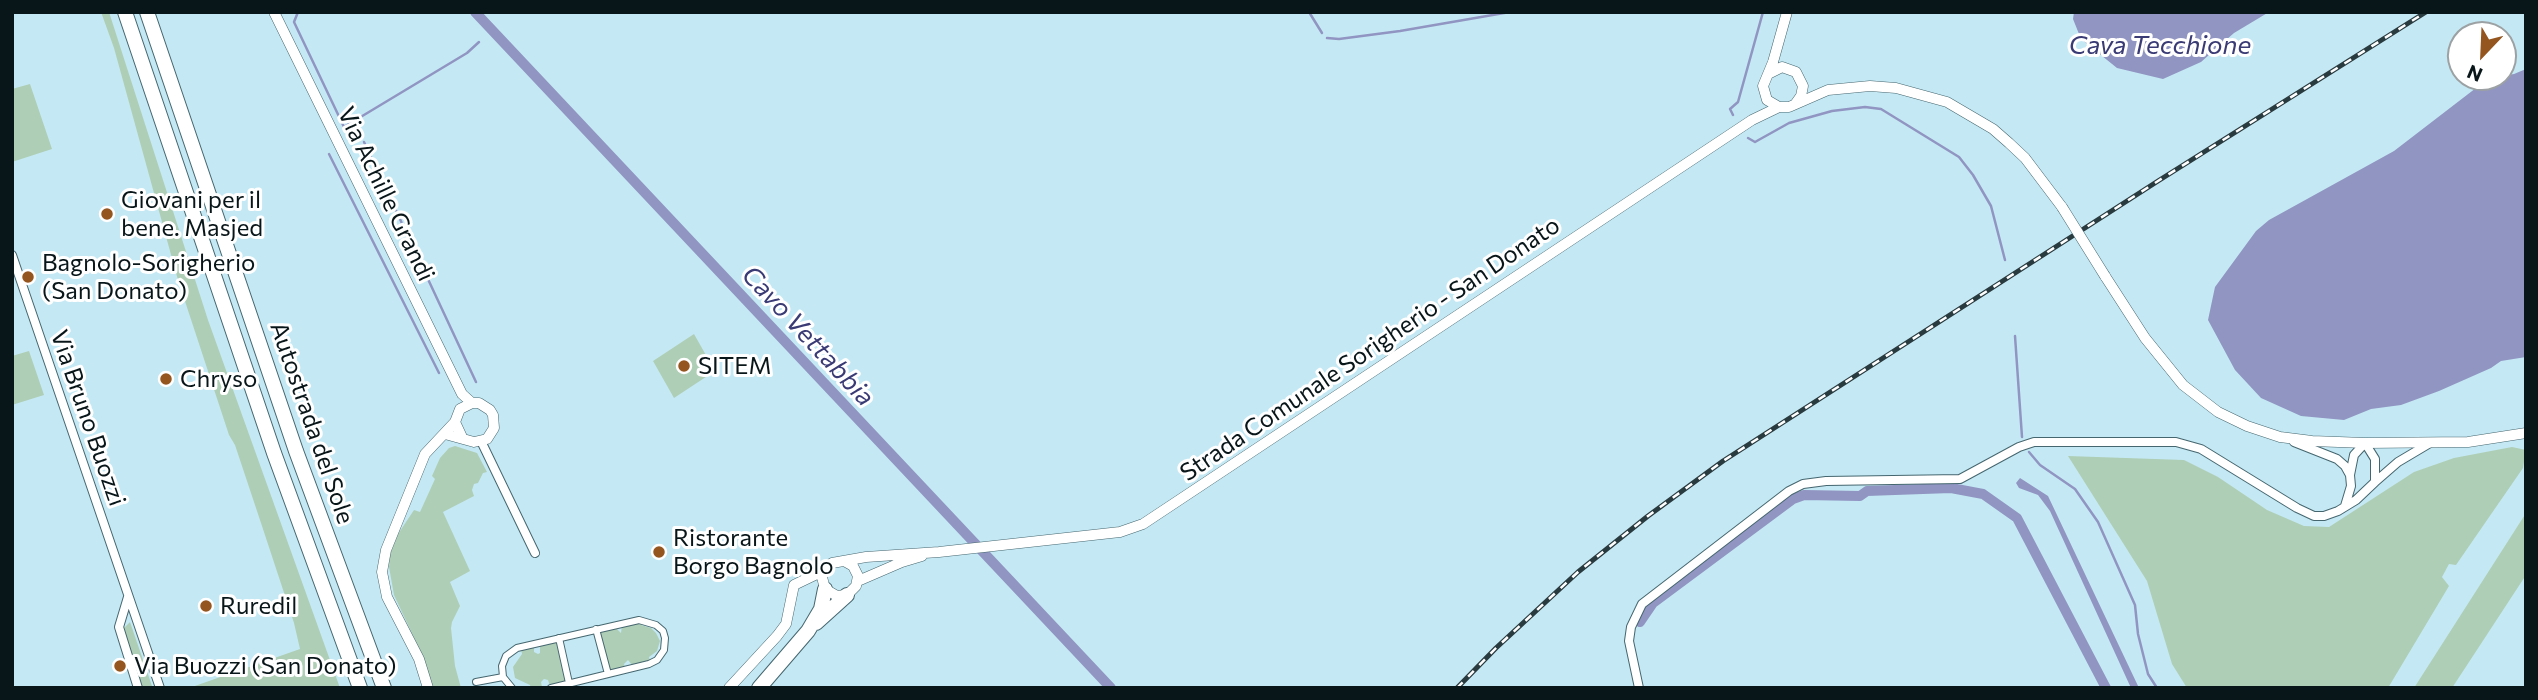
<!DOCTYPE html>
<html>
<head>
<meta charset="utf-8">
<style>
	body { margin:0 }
	#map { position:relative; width:2538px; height:700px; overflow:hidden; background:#c4e9f4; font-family:Commissioner,sans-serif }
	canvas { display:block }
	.frame { position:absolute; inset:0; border:14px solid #081519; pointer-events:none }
	.north { position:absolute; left:2447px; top:21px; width:70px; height:70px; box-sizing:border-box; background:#fff; border:2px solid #9ca1a3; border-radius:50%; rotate:203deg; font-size:19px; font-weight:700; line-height:28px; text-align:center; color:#081519 }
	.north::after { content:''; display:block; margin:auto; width:24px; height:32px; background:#95551e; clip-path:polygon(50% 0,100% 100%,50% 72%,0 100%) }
</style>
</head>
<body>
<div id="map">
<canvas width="2538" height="700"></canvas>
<div class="frame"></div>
<div class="north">N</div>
</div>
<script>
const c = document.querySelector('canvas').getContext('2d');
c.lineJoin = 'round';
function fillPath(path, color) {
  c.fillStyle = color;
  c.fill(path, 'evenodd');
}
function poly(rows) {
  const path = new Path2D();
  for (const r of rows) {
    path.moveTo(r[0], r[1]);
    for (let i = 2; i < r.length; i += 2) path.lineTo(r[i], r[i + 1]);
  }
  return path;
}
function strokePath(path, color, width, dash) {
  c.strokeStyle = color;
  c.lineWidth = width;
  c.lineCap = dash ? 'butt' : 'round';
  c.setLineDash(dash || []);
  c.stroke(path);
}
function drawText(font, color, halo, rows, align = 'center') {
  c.font = font + ' Commissioner,sans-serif';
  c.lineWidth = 6;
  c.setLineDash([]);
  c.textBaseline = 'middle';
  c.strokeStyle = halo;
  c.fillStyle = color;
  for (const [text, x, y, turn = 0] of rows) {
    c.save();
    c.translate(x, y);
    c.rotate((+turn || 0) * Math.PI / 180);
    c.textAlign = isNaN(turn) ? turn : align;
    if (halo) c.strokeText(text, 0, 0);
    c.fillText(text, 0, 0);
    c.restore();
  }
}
const green = poly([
	[101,12,109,12,208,320,340,688,192,687,300,649,294,623,261,523,235,445,229,435,178,280,114,48],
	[30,84,52,149,12,162,12,89],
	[694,334,715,371,674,398,653,361],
	[29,351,44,395,12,405,12,356],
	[455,446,477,453,487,472,483,473,478,483,474,484,472,490,474,496,443,512,470,571,450,582,460,606,452,622,451,628,455,666,461,688,433,688,423,657,394,595,389,567,390,554,398,534,414,510,420,512,435,479,432,476,440,458,449,448],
	[2512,447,2526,450,2523,468,2456,565,2449,564,2442,577,2449,586,2388,688,2187,688,2172,664,2147,581,2068,456,2184,460,2218,477,2267,510,2304,526,2329,527,2414,472,2454,458],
	[2526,513,2526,575,2452,688,2414,688],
	[641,621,641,625,651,628,656,633,660,641,657,651,649,657,650,662,632,665,628,660,624,664,625,668,609,672,598,631,615,627,621,633,622,625],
	[130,622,152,686,150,688,143,688,123,629],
	[558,641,568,682,550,686,548,680,544,679,541,682,542,687,531,688,530,685,515,678,513,667,522,654,521,649,534,646,534,652,538,654,540,653,540,645]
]);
const water = poly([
	[2074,12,2269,12,2234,33,2201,62,2163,79,2117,68,2081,39,2073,19],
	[2526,69,2526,357,2501,361,2491,368,2439,391,2401,405,2371,409,2344,420,2301,416,2261,398,2235,370,2208,320,2215,287,2256,231,2269,220,2394,151,2489,78,2514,74],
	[2020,478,2048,496,2139,688,2131,688,2050,511,2038,495,2019,488,2016,483]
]);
const stream = poly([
	[298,12,294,22,344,127,467,53,479,42],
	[1309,12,1322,33],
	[1327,38,1339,39,1400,31,1510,12],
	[1733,115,1730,109,1738,102,1763,12],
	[1748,138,1755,142,1789,123,1832,111,1865,107,1881,109,1959,157,1973,175,1991,206,2005,260],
	[364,142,476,382],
	[329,154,439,373],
	[2015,336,2022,437],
	[2029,452,2040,465,2075,489,2098,522,2135,605,2138,634,2148,674,2157,688]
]);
const canal = poly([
	[475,12,1111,688],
	[1640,622,1653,603,1793,499,1804,495,1860,496,1867,491,1951,488,1983,494,2017,518,2106,688]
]);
const pedestrian = poly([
	[596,629,608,674],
	[559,638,569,683],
	[476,682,503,677],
	[512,688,503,677,502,666,506,656,517,648,639,620,656,625,663,631,665,638,664,650,657,660,649,664,551,688]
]);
const minor = poly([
	[12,255,160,688],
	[481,441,535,553],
	[2294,442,2337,459,2345,466,2350,475,2351,486,2345,506],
	[2375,482,2398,462,2430,443],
	[128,597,119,627,138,688],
	[1639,688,1629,641,1631,627,1642,604,1789,491,1803,484,1826,481,1960,479,2019,447,2034,442,2176,442,2201,449,2297,508,2314,516,2324,516,2338,511,2356,500,2375,482,2375,459,2365,443,2354,455,2350,475]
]);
const tertiary = poly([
	[274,12,462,394,472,403],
	[1768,74,1782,67,1796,72,1803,86,1801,96,1796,103],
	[1779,107,1767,100,1763,86,1773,62,1787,12],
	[2105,276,2145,338,2183,385,2218,412,2247,426,2280,437,2312,441,2365,443,2468,442,2526,433],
	[445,434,474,442,487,439,494,428,493,415,490,410,479,403,472,403,460,409,455,422,462,437],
	[825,568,822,577,825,589,837,596,847,595,856,586,858,576,853,566,844,561],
	[858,581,902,562,922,556],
	[428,688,419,659,387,597,382,572,386,550,425,454,455,422],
	[729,688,777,636,786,624,794,585,821,572,832,563,866,557,939,552,1120,532,1143,524,1752,120,1779,107,1789,107,1828,90,1870,86,1896,88,1947,102,1993,129,2009,143,2025,158,2062,207]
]);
const motorway = poly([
	[125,12,274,453,360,688],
	[147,12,296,451,384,688],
	[816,623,847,595],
	[759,688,808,631,821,609,825,589]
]);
const rail = poly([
	[1457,688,1496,648,1578,572,1648,516,1723,461,2158,181,2426,12]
]);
const tertiaryBridge = poly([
	[2062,207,2105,276]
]);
const markers = [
	[107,214,7,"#95551e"],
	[28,277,7,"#95551e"],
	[684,366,7,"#95551e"],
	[166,379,7,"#95551e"],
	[659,552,7,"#95551e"],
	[206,606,7,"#95551e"],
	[120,666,7,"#95551e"]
];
const streetNames = [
	["Via Achille Grandi",386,194,64],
	["Strada Comunale Sorigherio - San Donato",1370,349,-34],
	["Via Bruno Buozzi",88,418,71],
	["Autostrada del Sole",312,423,71]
];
const poiNames = [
	["Giovani per il",121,200],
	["bene. Masjed",121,228],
	["Bagnolo-Sorigherio",42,263],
	["(San Donato)",42,291],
	["SITEM",698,366],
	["Chryso",180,379],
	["Ristorante",673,538],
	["Borgo Bagnolo",673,566],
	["Ruredil",220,606],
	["Via Buozzi (San Donato)",134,666]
];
const waterNames = [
	["Cava Tecchione",2160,45],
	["Cavo Vettabbia",808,336,47]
];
fillPath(green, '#afceb6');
fillPath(water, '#9195c2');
strokePath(stream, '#9195c2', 2.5);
strokePath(canal, '#9195c2', 10);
strokePath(pedestrian, '#45666f', 8);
strokePath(minor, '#45666f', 10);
strokePath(tertiary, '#45666f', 11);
strokePath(motorway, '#45666f', 16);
strokePath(pedestrian, '#fff', 6);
strokePath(minor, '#fff', 8);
strokePath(tertiary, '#fff', 10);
strokePath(motorway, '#fff', 14);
strokePath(rail, '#2a3b40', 5);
strokePath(rail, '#fff', 2.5, [8]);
strokePath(tertiaryBridge, '#45666f', 11, []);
strokePath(tertiaryBridge, '#fff', 10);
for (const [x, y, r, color] of markers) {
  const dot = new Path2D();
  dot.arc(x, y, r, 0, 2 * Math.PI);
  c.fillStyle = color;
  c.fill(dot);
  strokePath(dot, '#fff', 2.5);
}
drawText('24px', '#081519', '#fff', streetNames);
drawText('24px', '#081519', '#fff', poiNames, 'left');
drawText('italic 26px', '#3a3b75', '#fff', waterNames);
</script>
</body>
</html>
